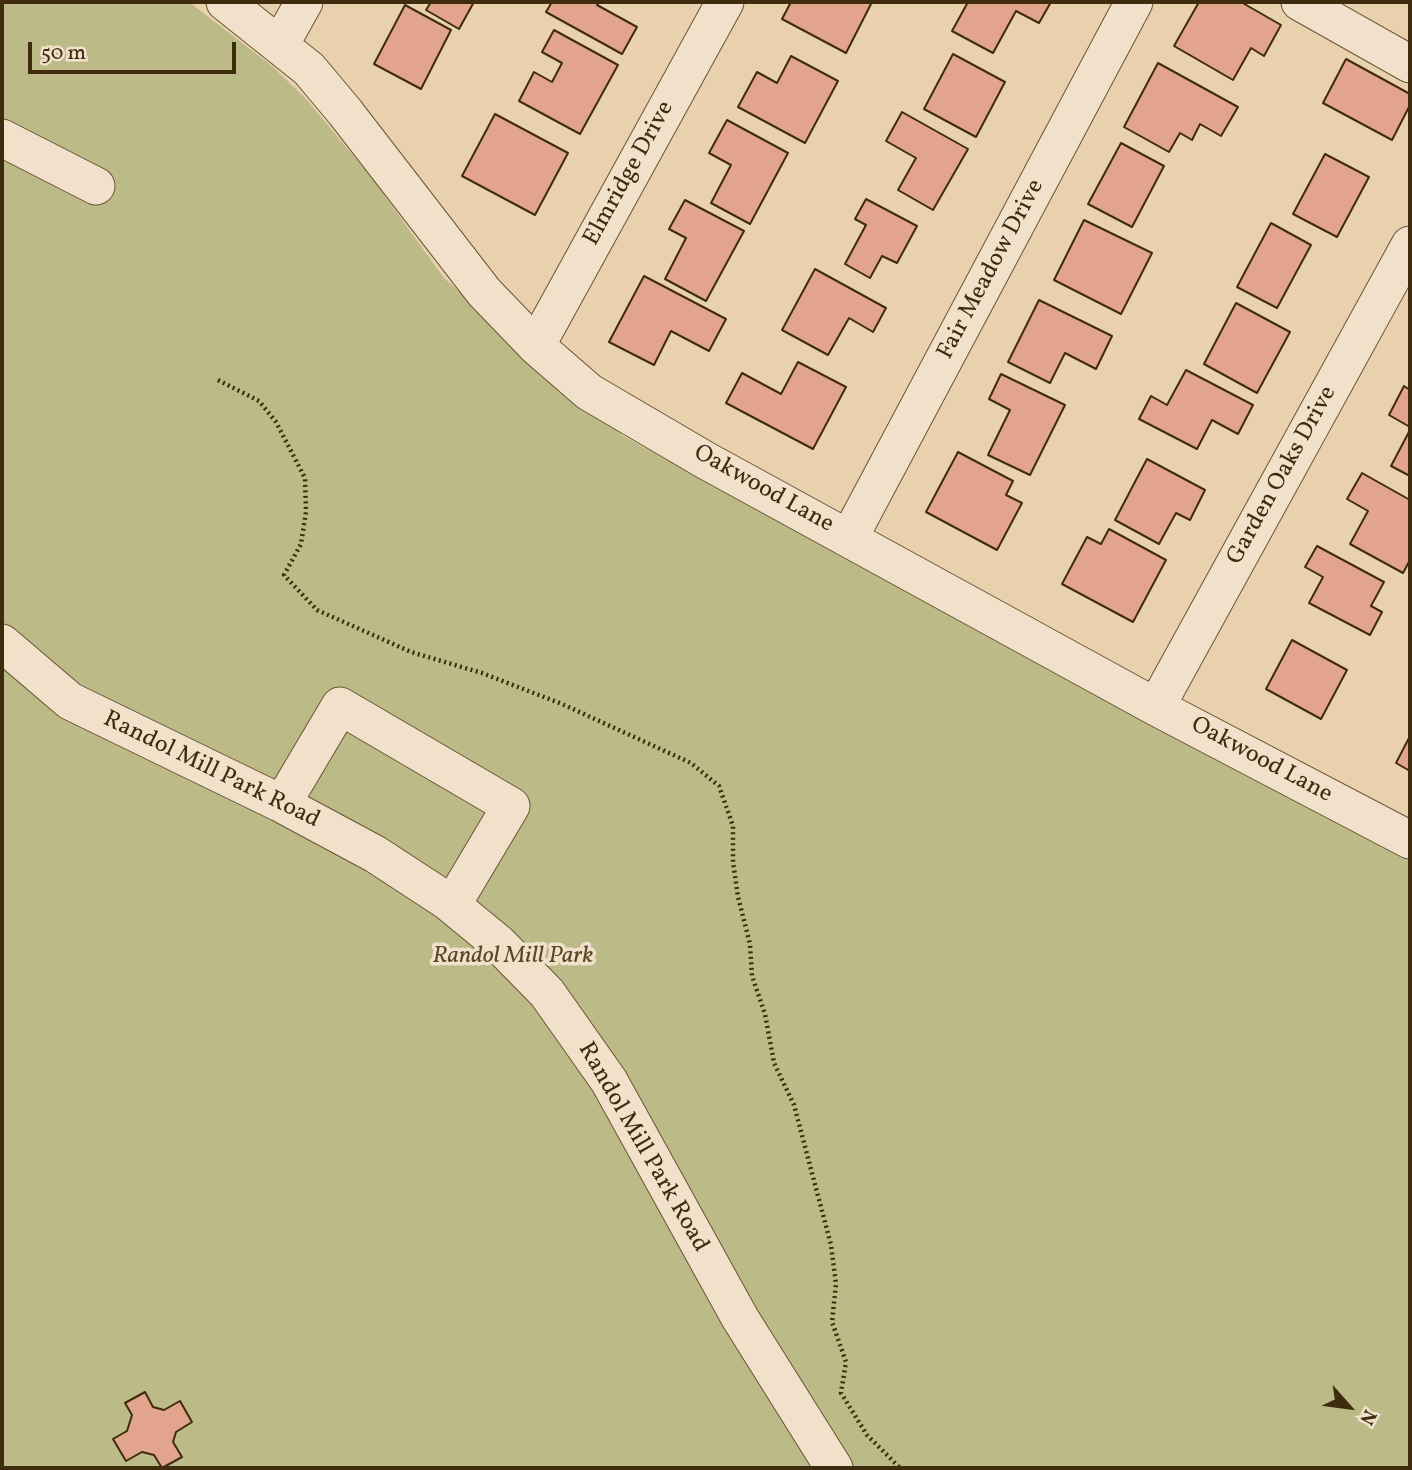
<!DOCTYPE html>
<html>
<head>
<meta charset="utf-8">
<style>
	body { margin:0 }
	#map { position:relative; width:1412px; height:1470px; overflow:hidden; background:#ead1ae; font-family:Vollkorn,serif }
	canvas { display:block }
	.frame { position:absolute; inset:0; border:4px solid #3f2b0d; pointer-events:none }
	.north { position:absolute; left:1314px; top:1372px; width:70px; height:70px; -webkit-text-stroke:5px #f1e1ca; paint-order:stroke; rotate:118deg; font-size:19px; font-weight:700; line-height:28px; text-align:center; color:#3f2b0d }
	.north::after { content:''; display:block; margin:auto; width:24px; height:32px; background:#3f2b0d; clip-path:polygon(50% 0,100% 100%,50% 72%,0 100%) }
	.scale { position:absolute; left:28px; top:42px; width:208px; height:32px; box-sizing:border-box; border:4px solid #3f2b0d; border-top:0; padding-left:9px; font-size:21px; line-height:24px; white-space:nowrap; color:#3f2b0d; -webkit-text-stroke:5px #f1e1ca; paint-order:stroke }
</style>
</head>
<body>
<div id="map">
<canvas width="1412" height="1470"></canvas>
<div class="frame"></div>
<div class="north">N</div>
<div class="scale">50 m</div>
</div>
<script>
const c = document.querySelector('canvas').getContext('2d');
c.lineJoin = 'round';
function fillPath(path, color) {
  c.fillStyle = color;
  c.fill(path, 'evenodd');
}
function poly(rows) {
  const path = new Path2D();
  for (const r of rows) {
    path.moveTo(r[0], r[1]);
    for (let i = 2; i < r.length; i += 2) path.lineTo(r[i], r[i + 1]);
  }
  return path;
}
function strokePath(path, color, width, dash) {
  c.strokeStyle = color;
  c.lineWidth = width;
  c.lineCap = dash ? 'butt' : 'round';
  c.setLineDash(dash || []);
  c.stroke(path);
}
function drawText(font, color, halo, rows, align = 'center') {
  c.font = font + ' Vollkorn,serif';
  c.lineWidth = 7;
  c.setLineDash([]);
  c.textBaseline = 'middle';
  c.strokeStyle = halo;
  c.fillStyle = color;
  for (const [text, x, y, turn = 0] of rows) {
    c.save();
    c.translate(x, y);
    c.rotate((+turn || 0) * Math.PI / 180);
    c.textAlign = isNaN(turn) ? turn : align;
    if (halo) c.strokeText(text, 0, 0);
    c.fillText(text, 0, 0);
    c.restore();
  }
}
const green = poly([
	[2,2,189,2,272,66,307,100,371,177,444,278,623,436,1410,861,1410,1468,2,1468]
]);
const building = poly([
	[431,2,474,2,459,29,426,10,431,2],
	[552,2,599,2,597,5,637,27,622,54,546,12,552,2],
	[791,2,872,2,846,53,782,19,791,2],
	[968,2,1051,2,1039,23,1016,11,993,53,952,31,968,2],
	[1199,2,1241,2,1281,25,1264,56,1251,48,1233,80,1174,46,1199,2],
	[405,5,451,30,421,89,374,64,405,5],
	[554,30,618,65,580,134,519,101,534,72,552,82,562,63,542,52,554,30],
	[953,54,1005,82,976,137,924,109,953,54],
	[791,56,838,81,805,143,738,107,757,72,777,83,791,56],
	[1346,59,1410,94,1410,105,1392,140,1323,103,1346,59],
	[1158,63,1238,107,1221,136,1200,124,1192,140,1180,133,1169,152,1124,127,1158,63],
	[902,112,968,149,933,210,898,190,916,158,886,141,902,112],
	[495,114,568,153,535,215,462,176,495,114],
	[727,120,788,153,750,224,711,203,731,165,709,153,727,120],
	[1121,143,1164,166,1132,227,1088,204,1121,143],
	[1325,154,1369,177,1337,237,1293,214,1325,154],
	[866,199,917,226,897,263,882,256,870,278,845,264,866,225,855,219,866,199],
	[685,200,744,231,706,301,665,279,686,238,669,229,685,200],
	[1084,220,1152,253,1121,314,1054,280,1084,220],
	[1271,223,1311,245,1277,308,1237,287,1271,223],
	[815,269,886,308,873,332,849,318,828,355,782,330,815,269],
	[644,276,726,319,709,351,671,331,654,365,609,342,644,276],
	[1039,300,1112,336,1096,369,1065,353,1050,383,1008,362,1039,300],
	[1236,303,1290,332,1257,393,1204,364,1236,303],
	[798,362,846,387,813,449,726,403,742,373,781,394,798,362],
	[1186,370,1253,405,1238,434,1212,420,1197,449,1139,419,1151,396,1167,405,1186,370],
	[1001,374,1065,405,1030,475,988,455,1010,410,989,399,1001,374],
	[1404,386,1410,390,1410,427,1389,415,1404,386],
	[1410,430,1410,476,1391,466,1410,430],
	[958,452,1013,481,1006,495,1022,503,997,550,926,512,958,452],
	[1147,459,1205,490,1190,520,1176,513,1159,544,1115,520,1147,459],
	[1362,473,1410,500,1410,560,1403,573,1350,544,1368,511,1347,499,1362,473],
	[1109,529,1166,560,1133,622,1062,584,1087,537,1101,544,1109,529],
	[1317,546,1384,582,1371,606,1382,612,1370,635,1309,603,1323,577,1305,567,1317,546],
	[1292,640,1347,670,1321,719,1266,689,1292,640],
	[1410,736,1410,771,1396,763,1410,736],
	[145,1392,153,1407,164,1410,180,1401,192,1422,176,1432,173,1442,182,1457,162,1468,154,1455,142,1452,126,1461,113,1439,127,1431,132,1415,125,1403,145,1392]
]);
const path = poly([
	[218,380,259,401,276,422,305,478,306,512,301,544,284,575,317,610,411,652,482,673,562,704,691,763,719,786,733,826,733,862,738,897,750,944,752,976,765,1014,774,1063,794,1105,831,1245,836,1284,832,1322,846,1362,841,1393,867,1435,900,1468]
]);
const minor = poly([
	[225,2,309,69,345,112,484,292,536,346,589,392,705,460,1156,707,1410,840],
	[1300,2,1410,64],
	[280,45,304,2],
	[2,138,96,186],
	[536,346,725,2],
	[849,538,1134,2],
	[2,643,70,701,280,803,375,854,447,901,498,943,547,993,609,1081,740,1318,834,1468],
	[1156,707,1410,245],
	[282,804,340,706,511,806,452,905]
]);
const streetNames = [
	["Elmridge Drive",630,174,-61],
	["Fair Meadow Drive",992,270,-62],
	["Garden Oaks Drive",1283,476,-61],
	["Oakwood Lane",763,490,29],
	["Oakwood Lane",1261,761,28],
	["Randol Mill Park Road",211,771,26],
	["Randol Mill Park Road",642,1148,60]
];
const parkNames = [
	["Randol Mill Park",513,958]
];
fillPath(green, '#bcba87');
fillPath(building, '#e2a48d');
strokePath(building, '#3f2b0d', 2);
strokePath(minor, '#6a5435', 39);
strokePath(path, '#3f2b0d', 4.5, [2, 3.5]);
strokePath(minor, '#f1e1ca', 37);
drawText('24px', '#3f2b0d', '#f1e1ca', streetNames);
drawText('italic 24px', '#584825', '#f1e1ca', parkNames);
</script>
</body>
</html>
